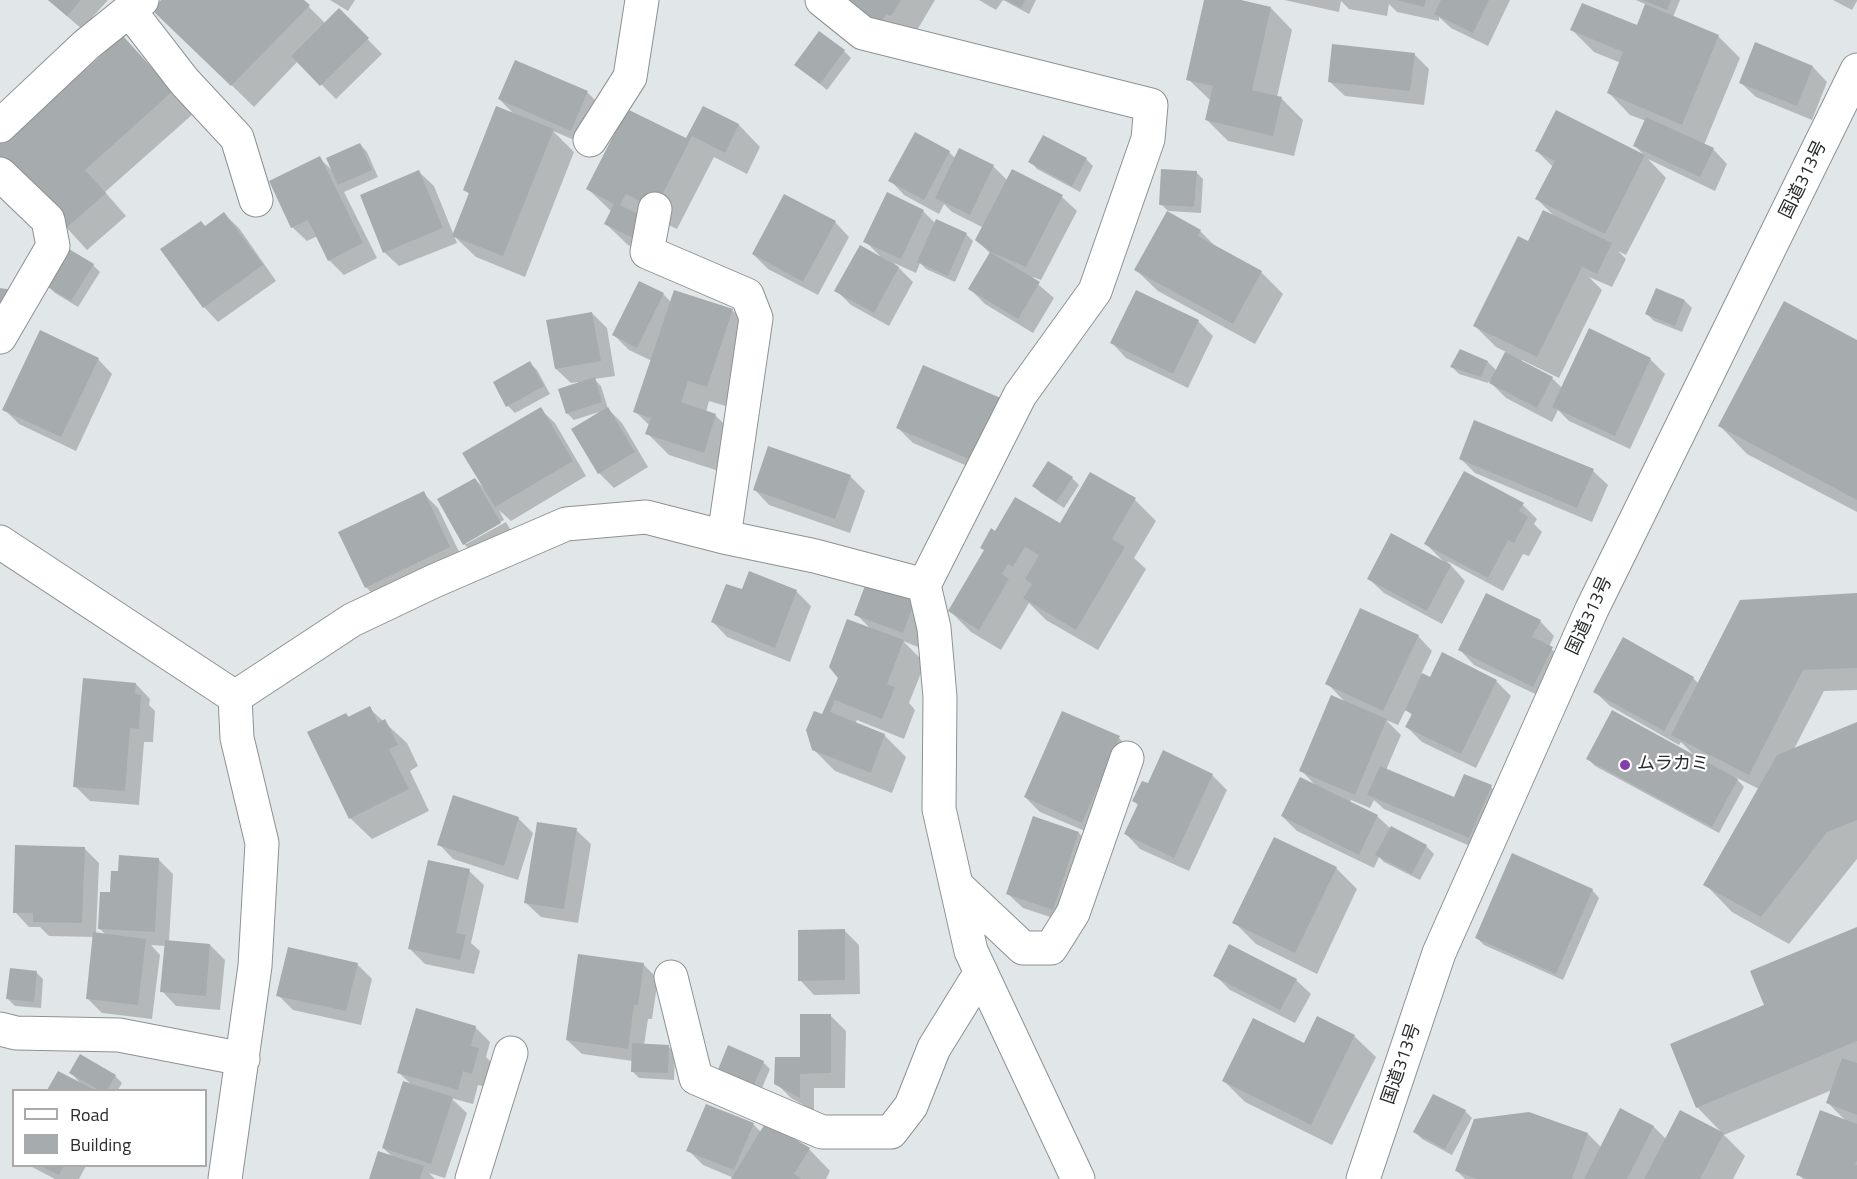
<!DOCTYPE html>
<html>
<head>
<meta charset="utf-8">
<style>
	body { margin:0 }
	#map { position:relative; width:1857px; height:1179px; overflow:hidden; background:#e1e7e8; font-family:"Titillium Web",sans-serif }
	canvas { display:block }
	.legend { position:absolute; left:12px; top:1089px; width:195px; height:78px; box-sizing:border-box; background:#fff; border:2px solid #a9aaab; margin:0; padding:8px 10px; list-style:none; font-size:18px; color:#292b2c }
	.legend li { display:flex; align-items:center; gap:12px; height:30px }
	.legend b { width:30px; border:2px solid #a9aaab }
</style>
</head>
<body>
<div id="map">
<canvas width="1857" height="1179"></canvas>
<ul class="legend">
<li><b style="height:8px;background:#fff"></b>Road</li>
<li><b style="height:16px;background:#a6abad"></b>Building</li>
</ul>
</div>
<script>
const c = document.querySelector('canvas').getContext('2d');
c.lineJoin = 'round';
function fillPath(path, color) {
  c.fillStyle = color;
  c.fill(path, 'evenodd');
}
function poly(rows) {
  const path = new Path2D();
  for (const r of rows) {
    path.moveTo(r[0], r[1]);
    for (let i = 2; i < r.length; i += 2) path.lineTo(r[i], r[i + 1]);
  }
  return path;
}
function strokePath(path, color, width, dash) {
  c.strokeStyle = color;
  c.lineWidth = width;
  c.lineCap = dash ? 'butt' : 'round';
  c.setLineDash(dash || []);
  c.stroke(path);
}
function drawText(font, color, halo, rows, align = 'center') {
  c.font = font + ' "Titillium Web","Noto Sans JP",sans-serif';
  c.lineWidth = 4.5;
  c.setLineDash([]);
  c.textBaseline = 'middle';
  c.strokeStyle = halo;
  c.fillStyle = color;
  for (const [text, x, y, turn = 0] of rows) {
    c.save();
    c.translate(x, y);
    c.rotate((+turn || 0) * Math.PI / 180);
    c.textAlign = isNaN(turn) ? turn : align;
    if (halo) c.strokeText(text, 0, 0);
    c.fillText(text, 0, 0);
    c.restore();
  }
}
const shadow = poly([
	[48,0,108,0,82,29],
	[163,0,302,0,325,23,339,10,382,54,336,99,298,61,254,107,176,31],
	[330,0,355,0,348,11],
	[827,0,935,0,913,37],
	[979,0,1036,0,1029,14,1003,0,996,10],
	[1206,0,1234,0,1271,8,1292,30,1277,97,1281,98,1303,120,1294,156,1228,141,1207,120,1211,101,1188,79],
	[1284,0,1510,0,1488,46,1451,28,1439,17,1439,21,1397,12,1389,4,1387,16,1349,9,1341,1,1339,12],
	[1636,0,1680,0,1673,17,1718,36,1740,58,1704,145,1713,149,1727,164,1715,191,1648,159,1666,178,1626,255,1618,251,1626,259,1612,287,1589,277,1602,290,1559,378,1522,360,1521,362,1552,378,1562,388,1650,359,1665,374,1630,449,1569,421,1558,410,1552,422,1506,398,1489,381,1488,383,1459,374,1452,367,1461,351,1488,362,1497,371,1506,352,1496,347,1475,326,1555,217,1537,199,1553,167,1537,151,1557,112,1645,156,1634,145,1646,121,1630,115,1609,93,1621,63,1594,52,1572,30,1638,27,1647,5],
	[1833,0,1857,0,1857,1,1852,10],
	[123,38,193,114,105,192,126,216,87,250,0,155,43,109],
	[844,51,851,58,827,90,796,64],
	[1414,54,1429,69,1424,105,1345,96,1330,82],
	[516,62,588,93,602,107,586,145,553,131,574,152,525,277,476,257,454,236,470,195,465,190,516,116,499,99],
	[1813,67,1827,82,1812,120,1756,97,1741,83],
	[704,108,739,125,760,147,747,174,714,157,677,229,648,215,655,259,628,245,606,224,612,212,588,189,687,140],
	[360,144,367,152,378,177,344,192,377,258,344,275,329,260,318,236,307,241,292,227,319,158,333,171],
	[949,152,956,159,993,166,1008,181,1013,171,1062,197,1077,211,1041,280,1033,277,1032,279,1054,298,1033,333,985,304,970,289,991,254,977,240,984,228,952,212,944,204,939,214,904,195,890,180],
	[1086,159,1093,166,1080,192,1037,169,1030,161],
	[419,172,434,186,457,243,399,266,384,252],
	[1196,172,1203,179,1201,213,1168,211,1161,204],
	[923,211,935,223,966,234,973,241,955,282,926,269,920,263,916,273,894,263,913,282,889,326,851,305,836,290,880,256,865,241],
	[224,214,239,228,276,281,218,322,204,307,206,227],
	[835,222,849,237,818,295,768,269,753,254],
	[1200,231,1217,248,1261,272,1283,294,1255,344,1158,291,1136,270],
	[93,265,100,272,78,307,55,293,48,286],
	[663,294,671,302,732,310,754,332,729,407,709,401,706,412,716,416,737,437,725,473,669,455,647,433,650,426,635,411,652,361,629,350,614,335],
	[1685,301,1692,308,1682,332,1654,321,1647,314],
	[592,313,607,328,615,376,594,379,601,386,608,409,622,423,648,467,614,488,599,473,573,429,599,412,574,420,567,413,578,384,578,382,571,383,556,369],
	[1198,321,1213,336,1188,388,1126,358,1112,343],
	[1857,342,1857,512,1747,454,1720,426],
	[98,359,112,374,76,451,19,424,4,409],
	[530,363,537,370,550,394,515,413,508,406],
	[924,367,991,476,913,443,898,428],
	[540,409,555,423,586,476,511,521,499,510,504,520,466,541,466,544,506,522,515,538,479,559,464,544,475,479,485,489],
	[1460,458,1593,471,1608,485,1592,522,1475,473],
	[850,476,865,491,850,533,769,505,755,490],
	[1072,478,1079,485,1064,508,1041,493,1034,486],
	[423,493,438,508,464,562,381,602,366,587],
	[1135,500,1156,521,1134,558,1146,569,1098,650,1046,620,1029,603,1001,650,971,632,950,611,996,533,1060,525],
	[1523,505,1537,519,1534,524,1542,532,1529,556,1523,554,1503,591,1447,561,1465,581,1442,624,1384,593,1369,579,1445,563,1426,544],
	[743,591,796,591,811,606,790,662,727,637,713,622],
	[1857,595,1857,690,1824,691,1794,749,1857,723,1857,859,1789,944,1732,912,1705,884,1759,789,1735,777,1744,787,1719,833,1595,766,1588,759,1694,755,1681,742,1679,745,1610,706,1595,692,1693,678,1699,684],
	[914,602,929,617,918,647,903,641,925,663,909,703,915,710,904,739,857,720,855,724,884,735,906,757,892,793,835,771,813,749,823,716,871,629,856,614],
	[1540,621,1554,636,1549,647,1566,663,1548,700,1474,665,1460,650],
	[1418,636,1432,651,1421,674,1430,679,1496,681,1511,696,1476,768,1422,742,1407,727,1413,716,1406,709,1398,725,1386,720,1401,735,1386,770,1455,799,1491,787,1505,801,1484,852,1384,809,1374,800,1370,808,1351,800,1350,803,1377,816,1391,829,1426,846,1434,854,1420,880,1384,862,1379,857,1374,868,1297,831,1282,816,1316,786,1301,770,1346,703,1327,683],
	[136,684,150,699,149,705,155,711,153,742,144,742,139,805,90,801,75,786],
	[369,708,407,743,418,766,410,771,429,811,372,839,350,818,346,714,350,718],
	[1119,738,1133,752,1097,836,1040,812,1025,797],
	[1212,775,1227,790,1189,871,1140,849,1126,834,1139,806,1134,801,1149,785],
	[518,818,533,833,518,880,453,859,439,844],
	[576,830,591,844,578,923,541,917,526,903],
	[1079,833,1093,848,1068,923,1023,908,1008,894],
	[84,848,99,863,96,934,106,935,100,929,112,894,158,859,173,874,169,941,210,945,225,960,220,1010,176,1006,162,991,166,946,151,945,160,955,152,1019,102,1013,87,998,94,937,49,936,40,927,29,927,15,912],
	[1336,868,1357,889,1317,974,1256,944,1234,922],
	[469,871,484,885,471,943,480,951,474,974,425,964,410,949],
	[1592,890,1599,898,1563,980,1484,945,1477,938],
	[1857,929,1857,1179,1803,1179,1798,1174,1846,1121,1827,1102,1832,1090,1724,1135,1697,1107,1766,1006],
	[844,930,859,945,860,994,814,995,800,980],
	[357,964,372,979,361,1025,293,1010,278,995],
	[643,964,658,979,652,1019,648,1019,644,1045,668,1046,675,1053,674,1080,639,1078,632,1071,633,1061,582,1054,567,1040],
	[36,972,43,979,41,1008,15,1006,8,999],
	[1215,975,1296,980,1311,994,1295,1023,1230,990],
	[831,1016,846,1031,845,1088,814,1088,814,1111,791,1098,776,1083,801,1059],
	[475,1027,490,1042,486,1057,493,1064,486,1087,478,1085,473,1104,451,1098,467,1113,445,1178,429,1173,435,1179,370,1179,393,1157,383,1148,412,1085,399,1073],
	[1354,1036,1376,1057,1332,1145,1245,1102,1224,1081,1305,1045],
	[763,1062,770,1069,760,1093,725,1079],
	[58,1073,82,1085,71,1073,115,1076,122,1083,118,1090,49,1090],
	[1621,1110,1654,1127,1666,1139,1681,1112,1724,1135,1745,1156,1733,1179,1465,1179,1457,1171,1529,1114,1588,1134,1602,1148],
	[1465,1111,1472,1118,1452,1155,1422,1139,1415,1132],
	[753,1124,761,1132,809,1149,830,1171,826,1179,733,1179,734,1178,703,1165,688,1150],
	[30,1166,86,1166,79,1179,55,1179]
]);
const building = poly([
	[48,0,81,0,67,16],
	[161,0,304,0,310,5,231,86,152,10],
	[836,0,901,0,891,16,886,14,879,26],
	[1006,0,1025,0,1021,8],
	[1204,0,1241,0,1271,7,1252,90,1282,97,1273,136,1205,120,1213,86,1186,80],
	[1396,0,1426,0,1424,7],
	[1441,0,1489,0,1473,33,1434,14],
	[1643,0,1671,0,1667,10],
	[1582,3,1637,25,1645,4,1719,35,1682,125,1607,93,1623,52,1570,30],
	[339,8,369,38,320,86,291,56],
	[819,31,845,50,820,84,794,65],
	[123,36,173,91,85,170,106,193,64,230,0,158,0,137,43,107],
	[1755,42,1813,66,1797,106,1739,83],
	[1332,44,1415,53,1410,91,1328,82],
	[515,60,588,91,571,131,498,99],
	[496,106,554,129,503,256,452,236,469,193,463,190],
	[703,106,739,124,725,153,692,136,655,209,626,194,620,205,644,217,633,238,604,224,614,204,586,189,627,109,686,138],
	[1556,110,1645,155,1605,234,1535,199,1555,161,1535,151],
	[1646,117,1714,148,1700,177,1633,146],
	[915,132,950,151,924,200,888,181],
	[1043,135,1087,158,1072,186,1028,162],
	[360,143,372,170,338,185,326,158],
	[959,148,994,165,970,215,935,198],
	[320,156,363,243,328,261,308,220,291,228,269,181],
	[1012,169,1063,195,1026,267,990,252,975,240],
	[1161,169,1197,171,1194,207,1159,205],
	[419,170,443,228,383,253,360,195],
	[887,192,924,210,901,259,863,242],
	[784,194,836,221,803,282,752,254],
	[1543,210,1612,243,1597,274,1570,261,1582,267,1537,357,1473,326,1518,236,1528,241],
	[1167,211,1201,230,1198,236,1262,271,1233,324,1134,270],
	[224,212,263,265,203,308,160,249,201,221,205,226],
	[936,219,967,233,948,276,917,262],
	[860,245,899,267,874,313,834,291],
	[69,249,94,264,71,301,46,286],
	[990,252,1040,282,1018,319,968,289],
	[639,281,664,293,637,348,612,335],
	[0,288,13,290,0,313],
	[1656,288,1685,300,1675,326,1645,314],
	[674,290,733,309,707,387,688,381,681,402,716,414,704,453,645,434,651,418,633,412],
	[1136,290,1199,320,1173,374,1110,343],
	[1784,301,1857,340,1857,500,1718,426],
	[592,312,601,361,555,369,546,320],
	[1589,328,1651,358,1615,436,1552,407],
	[40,330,99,358,61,437,2,410],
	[1460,349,1488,361,1481,377,1450,367],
	[1505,352,1553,377,1537,408,1489,383],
	[530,361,544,386,506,407,493,382],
	[923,365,1003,399,976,462,896,428],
	[595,377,602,402,566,414,558,389],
	[541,407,573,461,495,507,462,453],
	[608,407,635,452,598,474,571,429],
	[1474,420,1594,469,1577,508,1459,459],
	[768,446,851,475,835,519,753,490],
	[1048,461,1073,477,1056,502,1032,486],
	[1464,471,1524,503,1519,511,1528,517,1514,543,1508,540,1488,578,1424,544],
	[1090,472,1136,498,1112,539,1125,547,1076,630,1023,598,1032,584,1025,579,1039,555,1025,547,1013,567,1008,564,1002,574,1009,579,979,630,948,611,984,550,980,548,991,528,995,531,1015,497,1060,523],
	[475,478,501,523,463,545,437,499],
	[424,491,450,547,365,588,338,532],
	[1391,533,1451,565,1427,611,1367,579],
	[749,571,797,590,775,648,711,622,726,584,742,589],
	[866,583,915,601,903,633,854,615],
	[1486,593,1541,620,1532,637,1553,647,1533,687,1458,650],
	[1857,593,1857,668,1803,670,1749,775,1671,735,1740,600],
	[1360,608,1419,635,1383,711,1325,684],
	[847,619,904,640,887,684,895,687,882,719,835,700,830,712,885,734,871,773,812,750,806,730,814,711,822,714,838,678,829,667],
	[1623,637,1694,677,1664,731,1593,692],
	[1442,652,1497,680,1461,754,1405,727,1412,714,1405,710,1422,673,1430,677],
	[83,678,136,683,135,694,141,695,139,729,130,728,125,791,73,787],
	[1331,695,1387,719,1355,795,1299,771],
	[370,706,378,723,385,719,398,745,389,749,409,789,349,819,307,732,346,713,348,717],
	[1612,710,1738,779,1712,827,1586,759],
	[1062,711,1120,736,1082,823,1024,797],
	[1857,722,1857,820,1827,832,1761,917,1703,885,1777,755],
	[1163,750,1213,774,1174,858,1124,834,1138,804,1132,801,1142,781,1148,783],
	[1380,766,1454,797,1464,774,1492,785,1469,838,1367,795],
	[1300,777,1378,815,1359,855,1281,816],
	[453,795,519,817,504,866,437,845],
	[1033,816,1079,832,1053,910,1006,894],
	[537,822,577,828,564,909,524,903],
	[1391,826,1427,845,1412,874,1375,855],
	[1274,837,1337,867,1295,953,1232,923],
	[15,845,85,847,82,923,33,922,33,913,13,913],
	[1512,853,1593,889,1556,974,1475,938],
	[119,855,159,858,155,932,98,929,100,892,110,892,111,871,118,871],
	[428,860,470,869,456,933,466,935,460,960,408,949],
	[1857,927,1857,1041,1696,1108,1670,1044,1764,1005,1750,971],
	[845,929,845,980,798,981,798,930],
	[93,932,146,939,138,1005,86,999],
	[165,940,210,944,206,996,160,992],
	[1229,944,1297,979,1280,1010,1213,976],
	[288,947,358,963,346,1011,276,996],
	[578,954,644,963,638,1005,634,1005,628,1049,566,1040],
	[10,968,37,971,34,1002,6,999],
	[416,1008,476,1026,471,1046,479,1048,472,1074,463,1071,458,1090,397,1073],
	[800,1014,831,1014,831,1073,800,1074,800,1098,774,1084,775,1057,800,1057],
	[1317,1016,1355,1035,1311,1125,1222,1081,1253,1018,1304,1043],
	[632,1043,669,1045,668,1073,631,1072],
	[728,1045,764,1061,753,1087,717,1072],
	[80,1054,116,1075,107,1090,99,1090,69,1073],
	[1842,1058,1857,1063,1857,1115,1826,1103],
	[58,1071,95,1090,47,1090],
	[403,1081,453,1097,431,1164,382,1148],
	[1433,1094,1466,1110,1445,1149,1413,1132],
	[706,1104,754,1123,734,1170,686,1151],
	[1620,1108,1654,1126,1627,1179,1584,1179],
	[1680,1110,1724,1133,1700,1179,1644,1179],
	[1820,1110,1857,1124,1857,1160,1855,1165,1857,1165,1857,1179,1808,1179,1796,1175],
	[1529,1112,1588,1133,1572,1179,1477,1179,1455,1171,1474,1119],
	[766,1122,810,1148,794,1174,802,1179,731,1179],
	[378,1151,424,1166,420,1179,369,1179],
	[40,1166,64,1166,59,1175]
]);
const street = poly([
	[822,0,863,33,1151,105,1148,139,1095,291,1020,395,924,585,934,628,940,697,939,809,971,951,1078,1179],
	[129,10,184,81,237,138,256,200],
	[0,126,86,45,142,0],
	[590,140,630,77,642,0],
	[0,174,48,220,53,246,0,337],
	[655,209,647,252,747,295,756,318,724,537],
	[0,542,235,697],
	[235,697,352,620,434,581,566,524,646,517,724,537,815,556,924,585],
	[956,885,1023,948,1051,948,1073,913,1127,758],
	[671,977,696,1078,822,1132,891,1132,911,1106,934,1048,981,972],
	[0,1029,16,1033,119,1035,243,1059],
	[225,1179,255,966,262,843,237,738,235,697],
	[472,1179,511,1053]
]);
const highway = poly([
	[1363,1179,1439,953,1592,609,1857,70]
]);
const markers = [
	[1625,765,6,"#853caf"]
];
const streetNames = [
	["国道313号",1804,180,-64],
	["国道313号",1590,616,-65],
	["国道313号",1402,1064,-71]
];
const poiNames = [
	["ムラカミ",1637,765]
];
fillPath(shadow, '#0003');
fillPath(building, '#a6abad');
strokePath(street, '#8c9293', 35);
strokePath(highway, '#8c9293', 35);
strokePath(street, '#fff', 33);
strokePath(highway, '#fff', 33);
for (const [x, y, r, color] of markers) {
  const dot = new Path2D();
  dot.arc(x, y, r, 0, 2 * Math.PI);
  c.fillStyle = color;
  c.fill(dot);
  strokePath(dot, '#fff', 2);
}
drawText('18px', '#292b2c', '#fff', streetNames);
drawText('18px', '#292b2c', '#fff', poiNames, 'left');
</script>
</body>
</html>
